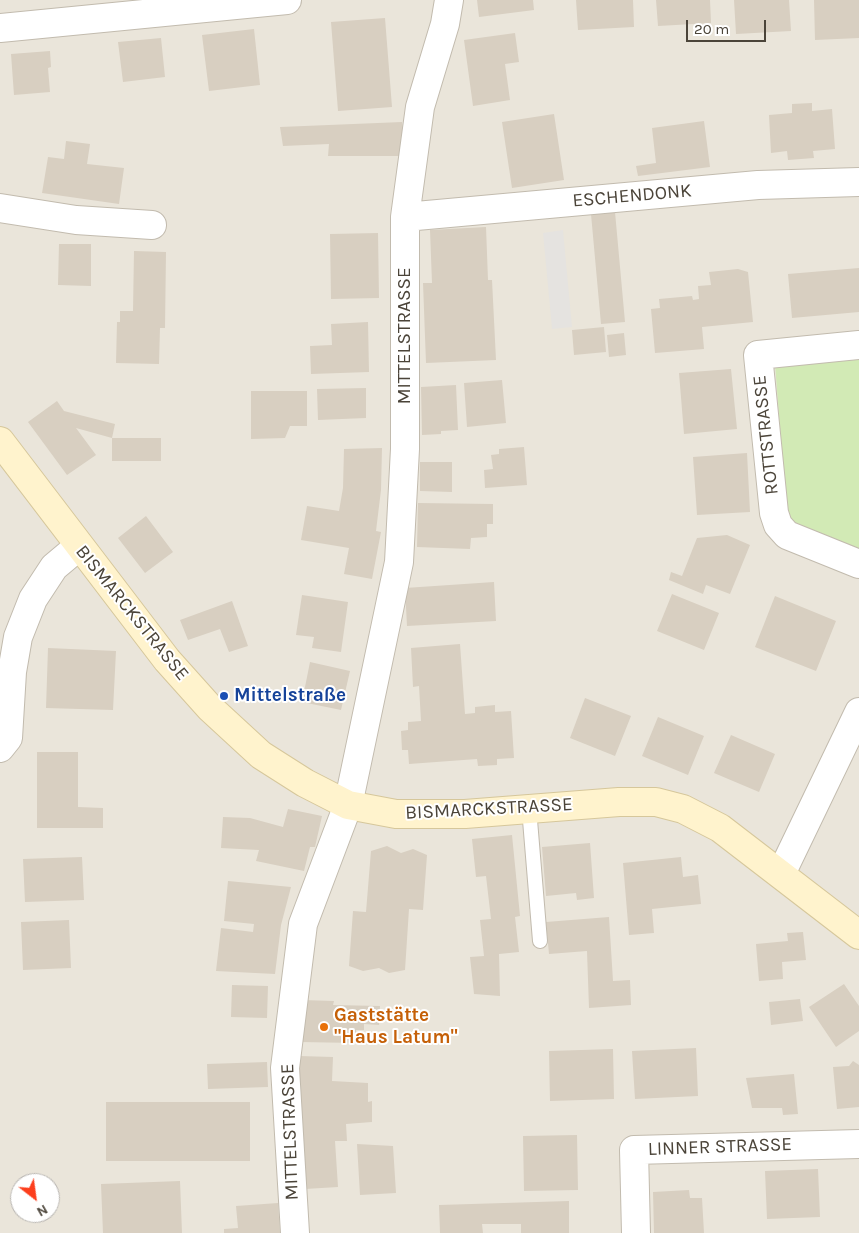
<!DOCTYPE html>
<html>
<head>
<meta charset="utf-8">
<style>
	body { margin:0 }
	#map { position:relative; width:859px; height:1233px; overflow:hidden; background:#f6f3ec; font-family:Karla,sans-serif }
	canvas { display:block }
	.north { position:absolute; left:10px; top:1173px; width:50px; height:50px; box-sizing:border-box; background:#fff; border:1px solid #b7b4b0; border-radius:50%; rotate:150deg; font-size:14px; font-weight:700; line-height:20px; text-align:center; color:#4b4439 }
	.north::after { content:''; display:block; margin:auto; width:18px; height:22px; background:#fc3f1d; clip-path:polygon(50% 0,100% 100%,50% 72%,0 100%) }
	.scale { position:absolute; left:686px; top:20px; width:80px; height:22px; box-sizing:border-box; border:2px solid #4b4439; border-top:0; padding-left:6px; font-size:15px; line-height:18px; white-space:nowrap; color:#4b4439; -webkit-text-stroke:4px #fff; paint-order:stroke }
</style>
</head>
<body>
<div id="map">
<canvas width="859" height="1233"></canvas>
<div class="north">N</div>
<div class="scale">20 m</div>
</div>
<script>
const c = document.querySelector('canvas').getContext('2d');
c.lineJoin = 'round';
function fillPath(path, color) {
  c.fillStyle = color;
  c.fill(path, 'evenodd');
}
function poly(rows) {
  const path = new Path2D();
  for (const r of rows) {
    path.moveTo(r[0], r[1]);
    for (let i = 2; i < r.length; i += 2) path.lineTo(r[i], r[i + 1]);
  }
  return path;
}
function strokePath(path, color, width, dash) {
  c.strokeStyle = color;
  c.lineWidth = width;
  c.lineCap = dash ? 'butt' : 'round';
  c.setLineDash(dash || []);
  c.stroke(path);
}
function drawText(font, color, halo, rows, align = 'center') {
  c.font = font + ' Karla,sans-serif';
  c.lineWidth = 4;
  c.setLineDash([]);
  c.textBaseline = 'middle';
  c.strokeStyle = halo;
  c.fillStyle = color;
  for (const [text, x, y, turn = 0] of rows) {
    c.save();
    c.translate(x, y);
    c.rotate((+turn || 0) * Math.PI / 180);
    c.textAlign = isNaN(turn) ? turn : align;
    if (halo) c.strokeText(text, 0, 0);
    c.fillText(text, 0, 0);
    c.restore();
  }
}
const residential = poly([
	[0,0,859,0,859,1233,0,1233],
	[20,1183,50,1183,50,1213,20,1213]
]);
const green = poly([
	[859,358,859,550,787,519,775,364]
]);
const parking = poly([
	[563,230,572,327,552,329,543,233]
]);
const building = poly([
	[477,0,533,0,534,10,479,17],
	[576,0,633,0,634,27,578,30],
	[656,0,710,0,711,23,658,26],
	[734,0,789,0,791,31,736,34],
	[814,0,859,0,859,38,815,40],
	[385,18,392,107,338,111,331,22],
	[254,29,260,85,209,91,202,35],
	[515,33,519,62,505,64,510,100,473,106,464,40],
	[161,38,165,77,123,82,118,42],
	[50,51,51,67,48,68,50,92,14,95,11,54],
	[812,103,812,111,832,109,835,149,813,151,814,158,788,160,787,151,771,153,769,115,792,113,792,104],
	[554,114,564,180,512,188,502,122],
	[704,121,710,167,638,176,636,166,656,163,652,128],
	[402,122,403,156,328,156,329,144,283,146,280,127],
	[66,141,90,144,87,164,124,168,119,204,42,193,48,157,64,159],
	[615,212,625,322,601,324,591,214],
	[486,227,488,280,492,280,496,360,426,363,423,283,432,283,430,230],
	[378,233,379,298,331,299,330,234],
	[59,244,91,244,91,286,58,285],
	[134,251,166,252,165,328,160,328,159,364,116,363,117,322,120,322,120,311,133,311],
	[859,268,859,312,792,318,788,274],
	[738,269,748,272,753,322,702,327,704,349,655,353,651,309,660,308,659,299,692,296,693,300,699,299,698,286,711,285,709,272],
	[368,322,369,372,311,374,310,346,332,345,331,324],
	[604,327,606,352,574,355,572,330],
	[624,333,626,355,609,357,607,335],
	[731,369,737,429,684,434,679,373],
	[502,380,506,423,467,427,464,383],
	[456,385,458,430,441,431,441,434,422,435,421,387],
	[366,388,366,418,318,420,317,389],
	[251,391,307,391,307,426,290,426,285,438,251,439],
	[57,401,64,411,115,424,112,438,76,428,96,455,67,475,28,422],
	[112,438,161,438,161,461,112,461],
	[524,447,527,485,485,488,484,470,493,469,491,455,499,454,499,449],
	[382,448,381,490,376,531,381,532,372,579,344,574,349,548,301,540,307,506,339,511,343,488,344,449],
	[747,453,750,512,697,515,693,457],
	[420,462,452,462,452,492,420,491],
	[418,503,493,504,493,524,487,524,487,537,471,538,470,549,417,547],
	[146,516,173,552,145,573,118,538],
	[727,535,750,545,730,594,706,585,703,594,669,580,671,572,682,576,697,538],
	[494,582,496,621,407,626,405,588],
	[672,594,719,613,704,650,657,631],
	[302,595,348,602,341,652,312,648,314,637,296,635],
	[775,596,836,621,816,671,755,647],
	[232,601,248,646,229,652,220,629,188,640,180,620],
	[460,644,465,714,475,713,475,707,495,705,495,712,511,711,514,758,497,759,497,765,478,766,477,759,409,764,408,750,402,750,401,731,408,730,408,722,421,721,419,686,413,687,411,648],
	[48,648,116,651,113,710,46,708],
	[310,662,350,671,341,710,302,702],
	[585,698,631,716,615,756,570,738],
	[658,717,704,736,688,775,642,756],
	[731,735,775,754,759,792,714,773],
	[37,752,78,752,78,807,103,808,103,828,37,828],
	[288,809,322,816,315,847,310,847,304,871,256,861,259,850,221,848,223,817,250,818,283,827],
	[512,835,520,916,515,917,519,952,499,954,500,996,474,994,470,957,484,956,480,920,491,919,486,876,476,877,472,839],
	[590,843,594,898,577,900,576,893,546,896,542,847],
	[387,846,401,853,413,849,427,855,423,910,409,909,405,970,389,973,379,968,363,971,349,966,353,911,366,912,371,851],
	[82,857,84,900,25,902,23,859],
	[681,857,683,877,698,875,701,904,652,909,654,933,629,935,623,863],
	[228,881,291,887,281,925,275,974,216,971,221,928,253,932,254,924,224,921],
	[609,917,613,981,630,980,631,1005,589,1008,587,951,549,954,546,922],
	[69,920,71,968,23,970,21,922],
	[803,932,806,960,782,962,783,979,759,981,756,944,788,941,787,933],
	[844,984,859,1006,859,1031,836,1047,809,1007],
	[232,985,268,986,267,1018,231,1017],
	[800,999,803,1021,771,1025,769,1002],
	[301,1000,334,1001,333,1005,380,1006,379,1025,364,1024,364,1030,356,1030,356,1043,300,1042],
	[696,1048,698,1096,635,1099,632,1051],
	[613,1049,614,1099,550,1101,549,1051],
	[299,1056,333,1057,332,1081,368,1083,368,1102,372,1101,372,1122,346,1124,347,1141,335,1141,338,1187,305,1189,299,1103],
	[853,1061,859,1065,859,1107,837,1109,833,1067,849,1066],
	[267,1062,268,1087,208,1089,207,1064],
	[794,1074,798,1114,783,1115,782,1108,752,1108,746,1078],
	[106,1102,250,1102,250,1161,106,1161],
	[577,1135,578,1190,524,1191,523,1136],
	[357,1144,393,1146,396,1193,360,1195],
	[818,1169,820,1217,767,1219,765,1171],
	[180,1181,182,1233,103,1233,101,1184],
	[689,1190,690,1198,702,1198,704,1233,654,1233,653,1192],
	[569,1201,569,1233,521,1233,521,1224,482,1224,483,1233,440,1233,439,1205],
	[278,1203,280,1233,224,1233,224,1229,238,1228,236,1206]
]);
const lane = poly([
	[529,808,540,941]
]);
const street = poly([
	[0,28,287,0],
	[0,208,76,220,152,225],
	[405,217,758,185,859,182],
	[859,345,758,355,774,513,778,525,787,535,859,564],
	[0,748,8,738,12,672,18,637,33,599,54,567,79,546],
	[781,874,859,712],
	[295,1233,285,1068,303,924,348,805,399,562,405,449,405,217,420,107,445,24,449,0],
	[636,1233,634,1150,859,1144]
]);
const secondary = poly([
	[0,441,167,660,210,708,261,755,305,783,348,805,396,814,465,814,619,802,656,802,683,809,720,828,859,935]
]);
const markers = [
	[224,696,5,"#1a4fb4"],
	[324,1027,5,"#e8710a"]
];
const streetNames = [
	["ESCHENDONK",632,196,-5],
	["MITTELSTRASSE",405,336,-90],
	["ROTTSTRASSE",766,435,-96],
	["BISMARCKSTRASSE",132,613,51],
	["BISMARCKSTRASSE",489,809,-3],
	["MITTELSTRASSE",290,1132,-92],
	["LINNER STRASSE",720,1147,-2]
];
const transitNames = [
	["Mittelstraße",234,696]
];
const foodNames = [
	["Gaststätte",334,1016],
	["\"Haus Latum\"",334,1038]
];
fillPath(residential, '#eae5da');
fillPath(green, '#d2eab5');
fillPath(parking, '#e5e3e0');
fillPath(building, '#d8cfc1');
strokePath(lane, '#c2bbae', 16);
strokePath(street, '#c2bbae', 30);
strokePath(secondary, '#d6c79b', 30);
strokePath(lane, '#fff', 14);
strokePath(street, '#fff', 28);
strokePath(secondary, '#fff3cd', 28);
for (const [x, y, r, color] of markers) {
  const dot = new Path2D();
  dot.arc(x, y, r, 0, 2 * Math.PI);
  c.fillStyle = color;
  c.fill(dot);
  strokePath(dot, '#fff', 2);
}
drawText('19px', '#4b4439', '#fff', streetNames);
drawText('bold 19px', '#164399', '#fff', transitNames, 'left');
drawText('bold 19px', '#c56008', '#fff', foodNames, 'left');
</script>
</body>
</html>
